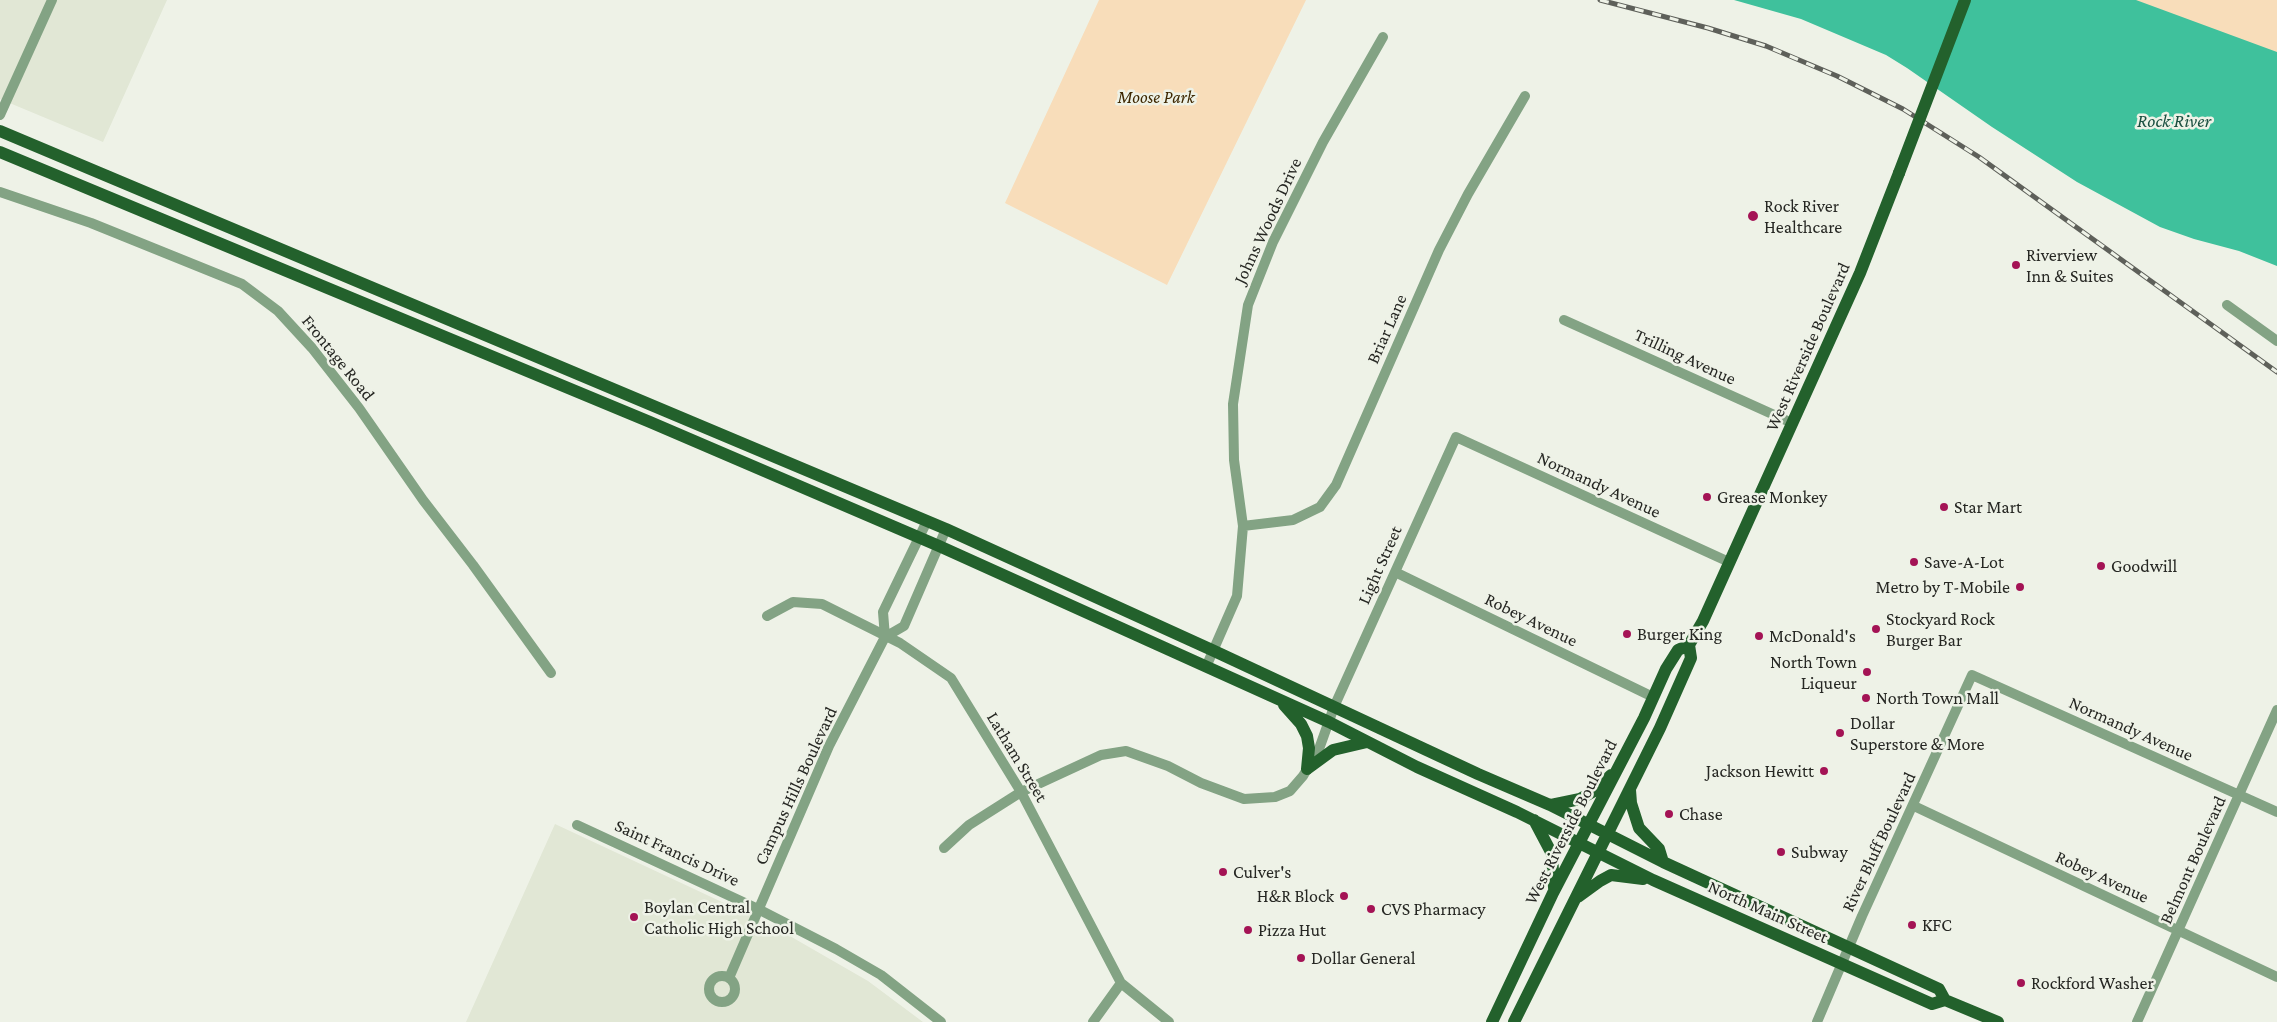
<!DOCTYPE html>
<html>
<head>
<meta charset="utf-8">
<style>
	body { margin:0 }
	canvas { display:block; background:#eef2e7 }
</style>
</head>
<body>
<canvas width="2277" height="1022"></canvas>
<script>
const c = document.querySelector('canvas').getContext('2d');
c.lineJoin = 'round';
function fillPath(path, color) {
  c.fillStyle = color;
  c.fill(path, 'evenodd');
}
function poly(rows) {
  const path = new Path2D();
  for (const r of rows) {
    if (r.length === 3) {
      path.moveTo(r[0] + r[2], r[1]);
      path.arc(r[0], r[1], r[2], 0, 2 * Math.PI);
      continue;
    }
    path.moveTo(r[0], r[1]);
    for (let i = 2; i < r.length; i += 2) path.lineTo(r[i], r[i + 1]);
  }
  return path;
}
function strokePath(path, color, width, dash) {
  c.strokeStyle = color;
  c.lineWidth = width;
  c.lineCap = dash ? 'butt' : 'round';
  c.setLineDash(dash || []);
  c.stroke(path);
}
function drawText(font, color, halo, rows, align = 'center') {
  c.font = font + ' "Crimson Pro",serif';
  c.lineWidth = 5;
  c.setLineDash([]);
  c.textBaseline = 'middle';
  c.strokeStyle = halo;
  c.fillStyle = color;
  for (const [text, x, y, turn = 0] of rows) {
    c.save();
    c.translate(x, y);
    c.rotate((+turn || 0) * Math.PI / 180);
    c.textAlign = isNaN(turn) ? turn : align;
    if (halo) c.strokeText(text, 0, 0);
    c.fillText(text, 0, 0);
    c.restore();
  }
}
const built = poly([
	[0,0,167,0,103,142,0,99],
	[555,824,769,924,868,981,923,1022,466,1022]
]);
const green = poly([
	[1099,0,1306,0,1167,285,1005,203],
	[2126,0,2277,0,2277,56]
]);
const water = poly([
	[1734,0,2136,0,2277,52,2277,266,2239,251,2194,239,2160,227,2077,182,1992,127,1907,68,1886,55,1801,19]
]);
const minor = poly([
	[0,115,52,0],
	[0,192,91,223,242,284,278,311,312,348,359,408,423,500,473,565,551,673],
	[2227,305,2277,341],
	[1564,320,1792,423],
	[1243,526,1293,520,1320,507,1336,485,1439,250,1468,194,1525,96],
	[1395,572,1653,697],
	[767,616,793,602,822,604,900,643,951,678,1021,792,1121,983,1169,1022],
	[885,637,883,612,927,521],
	[1206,667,1237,596,1243,526,1234,460,1233,404,1248,305,1273,242,1323,142,1383,37],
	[1914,806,2277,977],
	[577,825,758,909,836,949,881,975,941,1022],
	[944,848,969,825,1021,792,1101,755,1126,751,1168,766,1201,783,1244,799,1275,797,1290,791,1303,776,1319,749,1334,707,1456,437,1729,562],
	[722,989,13],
	[729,978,829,746,885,637,904,626,946,529],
	[1093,1022,1121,983],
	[1817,1022,1862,916,1972,675,2277,812],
	[2137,1022,2277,710]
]);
const primary = poly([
	[0,131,946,529,1212,650,1478,774,1550,805,1663,862,1939,989,1945,1000,1998,1022],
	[0,152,650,422,939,546,1329,722,1417,767,1517,812,1653,880,1932,1004,1945,1000],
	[1284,705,1301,724,1307,736,1309,748,1307,769],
	[1307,769,1333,750,1367,742],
	[1630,790,1631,803,1639,828,1659,849,1663,862],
	[1551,805,1580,799,1594,791,1611,775],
	[1534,820,1552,854,1554,888],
	[1578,897,1600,881,1611,875,1643,879],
	[1492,1022,1553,893,1644,718,1666,669,1678,650,1689,645,1703,621,1860,273,1899,173],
	[1514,1022,1660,728,1691,658,1689,645]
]);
const rail = poly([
	[1600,0,1708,28,1766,46,1837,76,1903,109,1979,157,2277,372]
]);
const primaryBridge = poly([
	[1899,173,1965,0]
]);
const markers = [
	[1753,216,6,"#a41355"],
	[2016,265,5,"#a41355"],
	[1707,497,5,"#a41355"],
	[1944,507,5,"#a41355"],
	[1914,562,5,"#a41355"],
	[2101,566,5,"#a41355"],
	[2020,587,5,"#a41355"],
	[1876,629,5,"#a41355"],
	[1627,634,5,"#a41355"],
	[1759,636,5,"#a41355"],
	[1867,672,5,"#a41355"],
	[1866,698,5,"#a41355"],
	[1840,733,5,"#a41355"],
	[1824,771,5,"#a41355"],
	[1669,814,5,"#a41355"],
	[1781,852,5,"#a41355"],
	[1223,872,5,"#a41355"],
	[1344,896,5,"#a41355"],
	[1371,909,5,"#a41355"],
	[634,917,5,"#a41355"],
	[1912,925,5,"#a41355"],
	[1248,930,5,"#a41355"],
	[1301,958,5,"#a41355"],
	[2021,983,5,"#a41355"]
];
const parkNames = [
	["Moose Park",1156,97]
];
const poiNames = [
	["Rock River",1764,206],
	["Healthcare",1764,227],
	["Riverview",2026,255],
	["Inn & Suites",2026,276],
	["Grease Monkey",1717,497],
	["Star Mart",1954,507],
	["Save-A-Lot",1924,562],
	["Goodwill",2111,566],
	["Metro by T-Mobile",2010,587,"right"],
	["Stockyard Rock",1886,619],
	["Burger Bar",1886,640],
	["Burger King",1637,634],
	["McDonald's",1769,636],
	["North Town",1857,662,"right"],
	["Liqueur",1857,683,"right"],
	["North Town Mall",1876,698],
	["Dollar",1850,723],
	["Superstore & More",1850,744],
	["Jackson Hewitt",1814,771,"right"],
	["Chase",1679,814],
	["Subway",1791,852],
	["Culver's",1233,872],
	["H&R Block",1334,896,"right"],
	["Boylan Central",644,907],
	["Catholic High School",644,928],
	["CVS Pharmacy",1381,909],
	["KFC",1922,925],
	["Pizza Hut",1258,930],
	["Dollar General",1311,958],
	["Rockford Washer",2031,983]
];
const streetNames = [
	["Johns Woods Drive",1268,221,-65],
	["Briar Lane",1387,329,-66],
	["West Riverside Boulevard",1808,347,-66],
	["Trilling Avenue",1685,357,25],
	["Frontage Road",338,358,51],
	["Normandy Avenue",1599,485,25],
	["Light Street",1380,565,-66],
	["Robey Avenue",1531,620,26],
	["Normandy Avenue",2131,729,24],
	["Latham Street",1017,757,59],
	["Campus Hills Boulevard",796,786,-65],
	["West Riverside Boulevard",1571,822,-63],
	["River Bluff Boulevard",1879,842,-65],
	["Saint Francis Drive",677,853,25],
	["Belmont Boulevard",2193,860,-66],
	["Robey Avenue",2102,877,25],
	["North Main Street",1768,912,24]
];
const waterNames = [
	["Rock River",2174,121]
];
fillPath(built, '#e1e7d5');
fillPath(green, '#f8ddba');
fillPath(water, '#3fc19c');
strokePath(minor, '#83a384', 10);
strokePath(primary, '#23612c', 12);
strokePath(rail, '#5e605a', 5);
strokePath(rail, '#eef2e7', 3, [9]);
strokePath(primaryBridge, '#23612c', 12);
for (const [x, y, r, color] of markers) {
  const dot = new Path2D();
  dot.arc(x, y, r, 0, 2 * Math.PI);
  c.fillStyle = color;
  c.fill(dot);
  strokePath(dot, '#eef2e7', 2);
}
drawText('italic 18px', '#3e2700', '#eef2e7', parkNames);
drawText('18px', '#262723', '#eef2e7', poiNames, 'left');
drawText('18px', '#262723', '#eef2e7', streetNames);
drawText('italic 19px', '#1b4f40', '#eef2e7', waterNames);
</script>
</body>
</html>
